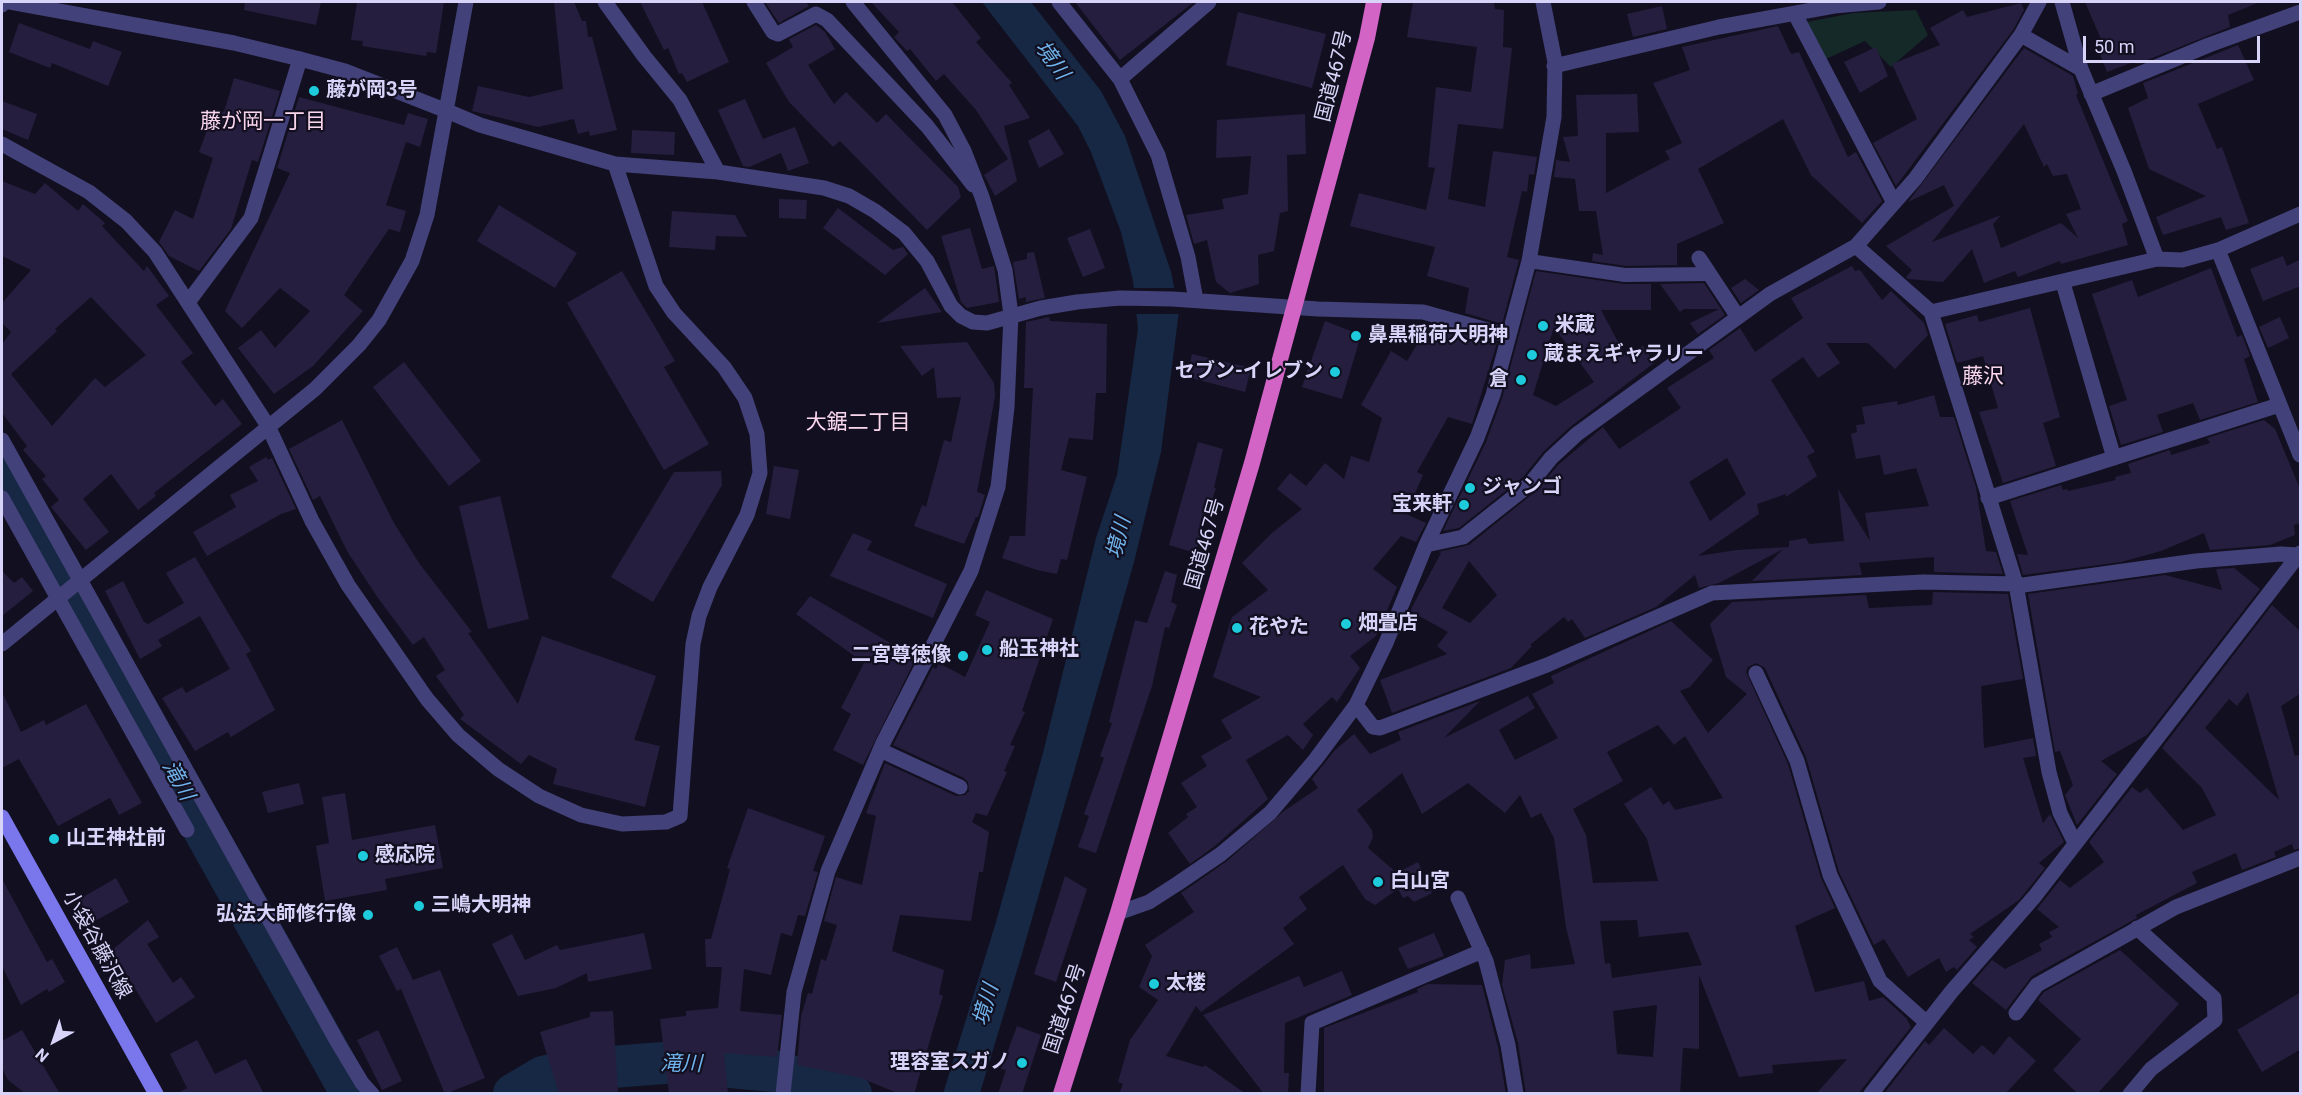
<!DOCTYPE html>
<html>
<head>
<meta charset="utf-8">
<style>
	body { margin:0 }
	#map { position:relative; width:2302px; height:1095px; overflow:hidden; background:#121020; font-family:Roboto,sans-serif }
	canvas { display:block }
	.frame { position:absolute; inset:0; border:3px solid #d8d4f9; pointer-events:none }
	.north { position:absolute; left:24px; top:1011px; width:60px; height:60px; -webkit-text-stroke:4px #121020; paint-order:stroke; rotate:220deg; font-size:16px; font-weight:700; line-height:24px; text-align:center; color:#d8d4f9 }
	.north::after { content:''; display:block; margin:auto; width:21px; height:27px; background:#d8d4f9; clip-path:polygon(50% 0,100% 100%,50% 72%,0 100%) }
	.scale { position:absolute; left:2083px; top:36px; width:177px; height:27px; box-sizing:border-box; border:3px solid #d8d4f9; border-top:0; padding-left:8px; font-size:18px; line-height:21px; white-space:nowrap; color:#d8d4f9; -webkit-text-stroke:4px #121020; paint-order:stroke }
</style>
</head>
<body>
<div id="map">
<canvas width="2302" height="1095"></canvas>
<div class="frame"></div>
<div class="north">N</div>
<div class="scale">50 m</div>
</div>
<script>
const c = document.querySelector('canvas').getContext('2d');
c.lineJoin = 'round';
function fillPath(path, color) {
  c.fillStyle = color;
  c.fill(path, 'evenodd');
}
function poly(rows) {
  const path = new Path2D();
  for (const r of rows) {
    path.moveTo(r[0], r[1]);
    for (let i = 2; i < r.length; i += 2) path.lineTo(r[i], r[i + 1]);
  }
  return path;
}
function strokePath(path, color, width, dash) {
  c.strokeStyle = color;
  c.lineWidth = width;
  c.lineCap = dash ? 'butt' : 'round';
  c.setLineDash(dash || []);
  c.stroke(path);
}
function drawText(font, color, halo, rows, align = 'center') {
  c.font = font + ' Roboto,"Noto Sans JP",sans-serif';
  c.lineWidth = 4.5;
  c.setLineDash([]);
  c.textBaseline = 'middle';
  c.strokeStyle = halo;
  c.fillStyle = color;
  for (const [text, x, y, turn = 0] of rows) {
    c.save();
    c.translate(x, y);
    c.rotate((+turn || 0) * Math.PI / 180);
    c.textAlign = isNaN(turn) ? turn : align;
    if (halo) c.strokeText(text, 0, 0);
    c.fillText(text, 0, 0);
    c.restore();
  }
}
const green = poly([
	[1916,10,1928,35,1891,67,1865,41,1826,59,1807,22,1853,13]
]);
const water = poly([
	[982,2,1031,2,1101,91,1125,136,1171,272,1179,311,1161,452,1134,562,1021,957,980,1093,943,1094,996,922,1043,753,1096,538,1117,475,1138,329,1133,281,1121,232,1091,152,1078,126]
]);
const pier = poly([
	[1131,288,1177,288,1181,314,1133,314]
]);
const river = poly([
	[2,469,352,1094],
	[514,1094,543,1077,573,1070,676,1062,774,1071,851,1094]
]);
const building = poly([
	[245,2,321,2,316,25,244,10],
	[357,2,444,2,436,53,427,52,426,56,362,46,363,41,351,40],
	[554,2,574,2,582,21,586,21,588,37,592,37,617,130,590,136,589,131,578,134,574,119,538,127,472,111,478,86,529,97,563,89],
	[640,2,702,2,729,62,687,82,682,73,679,74,668,48,664,50],
	[765,2,806,2,809,6,779,23],
	[871,2,952,2,981,38,976,42,1012,83,1009,85,1030,118,1004,126,1017,181,995,196,984,175,1008,159,976,110,944,74,936,81,910,49,907,51,894,37,899,32],
	[1075,2,1194,2,1120,60],
	[1413,2,1494,2,1495,9,1504,10,1503,47,1512,48,1503,129,1458,124,1448,199,1485,207,1493,151,1537,157,1534,175,1529,174,1527,192,1522,191,1507,257,1519,260,1502,324,1465,313,1469,288,1427,276,1435,247,1350,226,1359,193,1426,210,1435,168,1428,167,1436,87,1471,92,1477,47,1407,37],
	[2085,2,2260,2,2228,15,2230,27,2137,64,2136,61,2107,72,2098,49,2104,46],
	[2021,3,2024,10,2013,30,1896,186,1873,143,1917,119,1892,64,1940,45,1930,28,1963,10,1967,17],
	[1662,6,1667,29,1633,37,1627,14],
	[1238,12,1326,34,1312,88,1226,65],
	[19,23,90,49,93,41,122,52,108,86,52,63,50,68,9,52],
	[816,25,825,32,835,49,808,65,834,104,846,92,877,123,886,114,958,187,961,197,927,230,840,141,833,147,789,102,766,63,793,47,789,39],
	[1778,26,1791,54,1799,52,1848,157,1856,152,1882,201,1862,223,1811,175,1783,119,1698,169,1724,223,1677,244,1677,265,1626,266,1592,261,1593,253,1603,255,1596,211,1579,211,1575,179,1554,177,1556,160,1570,162,1563,137,1578,136,1576,95,1637,94,1639,132,1606,133,1606,193,1670,159,1665,151,1682,143,1653,83,1690,70,1682,47],
	[2238,45,2254,80,2198,104,2217,149,2222,147,2249,223,2226,230,2221,217,2163,235,2156,217,2206,196,2149,169,2128,108,2148,98,2143,83],
	[1876,47,1888,76,1860,93,1844,62],
	[2024,48,2073,76,2078,94,2076,95,2128,221,2122,224,2128,245,2061,264,2060,261,2018,277,2015,271,1984,283,1972,249,1943,282,1908,279,1906,277,1912,270,1886,246,1954,206,1944,185,1908,202],
	[2024,124,2044,167,2047,164,2053,176,2067,174,2081,209,2066,214,2078,238,2061,223,2001,248,1993,224,2001,215,1932,242],
	[234,78,280,91,258,162,252,160,231,229,199,271,169,256,159,242,175,210,193,219,213,158,199,152,215,108,224,112],
	[299,97,404,125,408,113,428,119,420,147,406,142,386,205,406,211,400,232,389,229,344,295,363,311,313,366,274,394,238,348,261,330,275,348,310,311,280,288,242,328,225,311,290,173,277,168],
	[745,99,763,139,795,127,809,163,788,171,781,153,749,167,743,166,718,110],
	[2,101,37,114,28,140,2,129],
	[1305,114,1306,154,1287,155,1288,211,1280,213,1274,251,1258,255,1259,284,1230,293,1216,282,1207,240,1194,244,1186,215,1224,209,1222,199,1248,194,1251,156,1216,158,1217,120],
	[1049,129,1064,154,1039,168,1028,141],
	[632,130,675,132,674,155,631,153],
	[2,181,35,194,45,183,78,211,83,204,105,223,102,226,144,271,147,266,169,296,156,305,193,353,181,362,215,406,223,399,242,424,154,493,156,496,138,510,111,474,83,499,109,532,86,550,51,507,59,500,42,479,46,476,23,450,27,446,2,413,2,344,11,332,2,323,2,303,31,270,2,256],
	[91,297,146,355,105,387,95,378,52,426,11,374,57,331,55,329],
	[779,199,807,200,806,219,779,218],
	[499,205,577,253,555,288,477,241],
	[838,208,893,250,903,247,908,254,885,275,823,228],
	[672,211,735,215,747,237,716,236,715,250,669,247],
	[970,228,982,269,994,266,999,302,967,308,961,302,941,236],
	[1090,229,1105,268,1083,277,1067,238],
	[1034,252,1045,298,1026,302,1026,297,1019,299,1013,262,1027,259,1027,253],
	[2283,256,2287,266,2301,259,2301,286,2263,301,2250,269],
	[1852,266,1855,271,1860,270,1882,300,1891,291,1924,323,1928,335,1895,369,1868,343,1826,343,1840,363,1818,378,1803,357,1771,380,1815,452,1807,456,1817,476,1786,497,1786,494,1757,504,1759,514,1698,556,1737,550,1789,547,1789,541,1806,538,1809,544,1844,541,1838,489,1870,541,1865,513,1929,506,1916,468,1884,475,1880,455,1856,459,1851,434,1857,432,1856,425,1865,424,1862,407,1897,401,1898,405,1934,395,1940,417,1954,417,1976,487,1986,551,1996,552,2003,574,1934,572,1934,557,1859,563,1862,575,1752,581,1783,549,1719,583,1699,588,1695,575,1656,607,1585,638,1572,619,1568,622,1564,617,1530,645,1532,646,1511,668,1392,713,1380,680,1447,654,1437,646,1448,632,1410,611,1441,553,1438,552,1469,545,1536,491,1558,465,1603,427,1619,449,1681,408,1667,388,1714,358,1709,350,1740,328,1755,352,1803,318,1791,298],
	[1727,458,1746,494,1710,521,1689,482],
	[1469,561,1497,595,1470,623,1442,608],
	[2211,268,2237,337,2242,335,2250,356,2244,359,2258,402,2200,420,2193,403,2157,415,2163,432,2121,445,2109,406,2127,400,2092,294,2132,280,2138,297],
	[622,271,675,361,664,367,709,444,664,470,567,303],
	[1536,271,1624,284,1651,284,1651,310,1601,310,1625,355,1643,346,1654,363,1570,427,1544,451,1523,477,1459,528,1443,531,1486,442,1502,398],
	[1554,327,1594,382,1556,406,1533,395],
	[1745,279,1759,290,1741,303,1731,288],
	[1704,283,1725,315,1698,334,1690,323,1719,309,1684,309,1680,312,1660,284],
	[925,288,942,312,877,323],
	[2030,308,2060,417,2043,423,2056,466,2003,483,1979,412,1998,408,1983,356,1957,363,1945,324,1977,315,1979,322],
	[1049,317,1050,321,1107,324,1106,393,1096,393,1093,440,1069,438,1061,470,1087,477,1067,560,1061,559,1057,574,1037,570,1002,558,1010,536,1025,536,1033,388,1024,388,1026,322],
	[2280,317,2289,338,2268,348,2259,327],
	[1325,321,1361,335,1342,399,1302,387],
	[1429,325,1497,343,1472,424,1448,417,1417,472,1423,475,1406,514,1426,523,1416,542,1401,536,1373,569,1397,587,1376,636,1350,656,1360,668,1337,702,1332,697,1303,724,1313,735,1303,750,1288,735,1246,760,1268,799,1215,846,1190,864,1168,833,1188,817,1186,814,1197,807,1181,783,1207,766,1201,756,1232,738,1221,720,1261,697,1213,677,1232,617,1268,590,1242,563,1272,533,1302,509,1277,489,1290,473,1306,486,1325,463,1344,479,1351,456,1369,462,1382,418,1361,405,1391,351,1407,361],
	[967,342,994,383,995,397,977,492,985,495,978,517,976,517,964,544,914,526,922,505,926,507,944,440,951,442,961,397,937,398,934,367,922,376,900,346],
	[1192,354,1251,368,1245,392,1187,377],
	[404,362,481,461,449,486,373,387],
	[342,420,394,523,419,563,472,632,468,633,518,704,542,636,656,676,634,740,660,746,645,807,553,784,557,769,529,755,521,764,460,719,464,715,436,676,445,670,424,637,413,645,378,598,347,551,320,496,313,500,289,449],
	[2264,420,2275,429,2301,491,2301,523,2294,525,2295,535,2270,545,2210,550,2204,533,2161,551,2121,562,2023,575,2017,554,2028,555,2010,501,2061,485,2063,490,2067,489,2068,491,2116,480,2115,477,2131,473,2128,464,2170,450,2171,455,2210,443,2207,438],
	[1198,442,1223,449,1214,488,1216,488,1195,553,1169,545],
	[266,457,268,460,272,458,296,509,281,514,207,556,193,532,236,507,230,495,258,481,249,467],
	[774,466,799,470,790,519,766,514],
	[721,471,722,485,653,602,611,577,674,472],
	[500,496,529,619,488,629,459,506],
	[853,533,872,541,867,550,947,584,933,618,830,576],
	[195,557,251,651,246,654,275,710,231,737,228,732,195,751,162,698,182,687,186,693,230,669,200,616,158,640,162,646,140,659,105,591,123,581,144,622,148,624,184,603,166,573],
	[2234,568,2260,589,2147,735,2101,761,2117,774,2077,825,2065,795,2073,785,2060,751,2055,752,2028,594,2165,575,2222,590,2216,569],
	[2,571,14,583,22,577,33,591,2,616],
	[1165,571,1177,575,1171,602,1177,605,1169,628,1165,627,1152,686,1096,853,1078,847,1089,816,1084,814,1104,758,1100,756,1112,723,1109,722,1135,620,1147,623],
	[986,590,1053,619,1022,711,1025,712,1010,745,1015,746,1004,771,1007,772,987,816,976,813,972,822,989,832,983,872,979,872,971,921,900,915,892,951,944,970,939,994,943,996,914,1094,900,1094,858,1077,797,1065,801,1016,808,993,812,994,821,959,826,961,837,925,824,921,836,877,862,885,876,816,866,813,885,763,956,796,965,795,969,791,968,782,964,778,893,745,933,667,936,669,939,663,965,677,990,622,975,615],
	[1933,592,2008,594,2023,679,1981,686,1984,748,2033,738,2036,756,2023,758,2043,823,2050,814,2064,842,2039,863,2045,868,2019,900,1970,934,1974,937,1969,940,1977,947,1957,970,1954,967,1946,972,1939,958,1908,977,1884,939,1874,945,1839,872,1806,757,1765,668,1756,663,1748,667,1746,672,1788,764,1821,878,1835,908,1795,926,1815,992,1864,981,1869,1001,1883,997,1906,1018,1911,1027,1858,1094,1816,1094,1847,1059,1772,1065,1773,1073,1739,1077,1699,975,1699,1049,1683,1048,1680,1094,1526,1094,1518,1043,1502,985,1505,960,1530,954,1531,969,1575,964,1566,927,1554,838,1541,813,1531,818,1520,795,1505,813,1468,783,1422,814,1402,773,1357,810,1372,830,1373,837,1368,848,1397,873,1418,862,1432,893,1414,902,1408,896,1403,898,1398,889,1375,905,1365,899,1343,865,1299,897,1307,909,1283,928,1294,944,1201,1012,1196,1006,1166,1056,1203,1067,1205,1065,1246,1094,1119,1094,1123,1084,1118,1082,1130,1040,1158,1000,1139,987,1152,956,1145,945,1194,912,1181,893,1227,861,1284,811,1318,788,1312,779,1335,750,1354,734,1370,754,1401,740,1398,732,1480,701,1444,738,1528,696,1535,708,1499,730,1515,760,1558,738,1532,694,1554,683,1551,676,1671,621,1713,660,1690,687,1680,691,1708,733,1747,694,1726,677,1710,624,1732,602,1866,595,1869,608,1932,605],
	[1658,725,1674,745,1685,736,1723,798,1675,810,1669,801,1663,805,1651,787,1624,804,1647,839,1658,881,1593,883,1586,835,1573,809,1623,781,1607,752],
	[1637,920,1639,937,1688,932,1702,965,1612,978,1610,963,1605,964,1600,921],
	[1657,1005,1653,1057,1617,1054,1613,1011],
	[810,596,916,658,863,765,833,750,851,714,841,708,864,663,796,614],
	[2272,605,2301,632,2301,693,2281,706,2295,756,2301,754,2301,848,2294,850,2292,844,2274,852,2276,857,2242,870,2236,853,2192,872,2197,883,2136,915,2137,918,2032,976,2006,1010,1972,983,1992,960,2005,969,2042,950,2039,944,2052,937,2049,932,2059,927,2037,909,2060,880,2070,888,2104,862,2089,842,2132,787,2140,793,2147,788,2183,830,2216,815,2202,788,2162,748],
	[2248,692,2279,800,2205,728,2229,699,2237,706],
	[2,692,21,732,44,720,46,725,86,704,142,803,119,815,110,798,58,826,19,759,2,768],
	[299,783,304,804,268,813,262,792],
	[345,793,352,840,435,825,443,868,385,879,387,890,325,901,316,846,329,843,322,797],
	[748,808,825,836,813,871,818,872,805,916,798,915,792,936,781,933,771,975,744,969,740,1011,782,1015,777,1057,724,1053,728,1094,669,1094,660,1019,686,1016,686,1011,718,1008,722,967,706,967,705,939,711,939,730,869,727,868],
	[1065,876,1087,889,1056,982,1034,974],
	[116,878,129,902,90,924,76,901],
	[2,879,47,962,52,959,65,982,49,992,47,989,21,1005,2,966],
	[148,920,159,937,147,944,173,983,181,977,195,997,156,1023,124,970,116,976,110,969,106,972,98,962],
	[644,933,652,969,588,982,587,973,556,988,518,996,492,944,512,934,525,960,557,945,560,950],
	[1434,933,1444,956,1408,969,1398,948],
	[397,947,413,980,440,970,485,1078,445,1094,401,989,397,991,379,956],
	[2120,950,2179,1004,2097,1094,2078,1094,2053,1070,2081,1039,2038,1000,2044,992],
	[1342,971,1352,995,1285,1023,1284,1073,1289,1073,1288,1094,1264,1094,1203,1015,1299,976,1304,987],
	[1428,984,1482,985,1498,1047,1506,1094,1324,1094,1324,1028,1418,992,1417,989],
	[2301,992,2301,1049,2262,1072,2237,1030],
	[613,1011,618,1094,559,1094,540,1032,590,1017,590,1012],
	[1017,1026,1041,1035,1022,1094,998,1094,1006,1070,1001,1069],
	[1944,1028,1973,1054,1982,1045,1994,1055,2009,1036,2036,1061,2005,1094,1889,1094,1886,1091,1925,1041,1929,1045],
	[22,1030,60,1094,26,1094,8,1080,2,1068,2,1041],
	[378,1030,402,1081,382,1090,357,1040],
	[197,1040,215,1074,246,1059,264,1094,177,1094,187,1088,170,1054]
]);
const pedestrian = poly([
	[1529,261,1625,275,1709,274]
]);
const minor = poly([
	[605,2,644,56,680,100,718,172],
	[754,2,773,32,778,34,816,14,827,20,927,126,973,185],
	[1059,2,1120,79,1158,155,1188,257,1196,300],
	[2062,2,2081,69,2124,171,2157,259],
	[2,5,3,2],
	[1795,14,1894,203],
	[2021,35,2081,69],
	[1554,66,1719,27,1834,6,1879,2],
	[1120,79,1209,2],
	[2091,94,2209,45,2300,12],
	[447,111,480,125,615,164,718,172,824,188,849,196,875,211,904,233,927,261,951,306,961,316,973,322,987,323,1041,308,1077,302,1120,298,1172,299,1318,309,1423,312,1509,336],
	[2,144,89,192,126,221,155,252,268,426,312,521,348,585,427,699,458,735,498,769,539,796,581,815,622,824,666,822,680,816,693,644,699,616,710,587,747,515,760,473,757,434,745,398,724,367,674,313,656,286,615,164],
	[1856,246,1931,312,2016,584,2049,772,2060,813,2075,843],
	[2218,250,2300,455],
	[1699,258,1738,317],
	[2063,283,2114,458],
	[189,301,251,218,300,59],
	[1931,312,2157,259,2182,260,2218,250,2300,214],
	[2,440,338,1043,362,1083,372,1094],
	[2,498,187,830],
	[1988,498,2279,405],
	[1426,545,1463,537,1530,484,1551,458,1577,434,1770,294,1856,246,1915,179,2021,35,2039,2],
	[2016,586,2196,561,2281,554,2299,555],
	[1756,673,1797,761,1830,875,1880,981,1927,1023],
	[1356,705,1373,727,1380,728,1547,665,1712,593,1923,582,2016,584],
	[880,750,960,787],
	[1458,898,1486,961,1508,1045,1516,1094],
	[1118,913,1149,902,1177,884,1221,854,1270,813,1315,760,1356,705,1386,643,1426,545,1477,438,1493,395,1529,261,1554,117,1555,62,1543,2],
	[2016,1013,2037,985,2176,907,2300,858],
	[783,1094,794,992,828,871,883,743,971,571,998,487,1007,407,1011,315,1005,270,982,197,964,151,945,115,853,2],
	[1308,1094,1312,1023,1482,951],
	[1871,1094,1952,991,2035,896,2300,553],
	[2130,1094,2151,1069,2215,1020,2214,998,2137,928]
]);
const tertiary = poly([
	[10,2,234,43,300,59,345,71,447,111],
	[2,644,315,389,359,345,379,320,412,261,427,215,466,2]
]);
const secondary = poly([
	[2,817,156,1094]
]);
const trunk = poly([
	[1061,1094,1118,913,1252,463,1367,38,1374,2]
]);
const markers = [
	[314,91,6,"#1dcbdc"],
	[1543,326,6,"#1dcbdc"],
	[1356,336,6,"#1dcbdc"],
	[1532,355,6,"#1dcbdc"],
	[1335,372,6,"#1dcbdc"],
	[1521,380,6,"#1dcbdc"],
	[1470,488,6,"#1dcbdc"],
	[1464,505,6,"#1dcbdc"],
	[1346,624,6,"#1dcbdc"],
	[1237,628,6,"#1dcbdc"],
	[987,650,6,"#1dcbdc"],
	[963,656,6,"#1dcbdc"],
	[54,839,6,"#1dcbdc"],
	[363,856,6,"#1dcbdc"],
	[1378,882,6,"#1dcbdc"],
	[419,906,6,"#1dcbdc"],
	[368,915,6,"#1dcbdc"],
	[1154,984,6,"#1dcbdc"],
	[1022,1063,6,"#1dcbdc"]
];
const streetNames = [
	["国道467号",1335,76,-76],
	["国道467号",1206,544,-74],
	["小袋谷藤沢線",96,945,61],
	["国道467号",1066,1009,-72]
];
const poiNames = [
	["藤が岡3号",326,91],
	["米蔵",1555,326],
	["鼻黒稲荷大明神",1368,336],
	["蔵まえギャラリー",1544,355],
	["セブン-イレブン",1323,372,"right"],
	["倉",1509,380,"right"],
	["ジャンゴ",1482,488],
	["宝来軒",1452,505,"right"],
	["畑畳店",1358,624],
	["花やた",1249,628],
	["船玉神社",999,650],
	["二宮尊徳像",951,656,"right"],
	["山王神社前",66,839],
	["感応院",375,856],
	["白山宮",1390,882],
	["三嶋大明神",431,906],
	["弘法大師修行像",356,915,"right"],
	["太楼",1166,984],
	["理容室スガノ",1010,1063,"right"]
];
const waterNames = [
	["境川",1051,61,54],
	["境川",1120,538,-76],
	["滝川",177,781,61],
	["境川",987,1005,-74],
	["滝川",681,1065,1]
];
const neighbourhoodNames = [
	["藤が岡一丁目",263,123],
	["藤沢",1983,378],
	["大鋸二丁目",858,424]
];
fillPath(green, '#142928');
fillPath(water, '#162844');
fillPath(pier, '#121020');
strokePath(river, '#162844', 42);
fillPath(building, '#251e3e');
strokePath(pedestrian, '#434179', 14);
strokePath(minor, '#434179', 15);
strokePath(tertiary, '#434179', 15);
strokePath(secondary, '#7a77ed', 15);
strokePath(trunk, '#d264c6', 16);
for (const [x, y, r, color] of markers) {
  const dot = new Path2D();
  dot.arc(x, y, r, 0, 2 * Math.PI);
  c.fillStyle = color;
  c.fill(dot);
  strokePath(dot, '#121020', 2);
}
drawText('20px', '#d8d4f9', '#121020', streetNames);
drawText('bold 20px', '#d8d4f9', '#121020', poiNames, 'left');
drawText('italic 21px', '#70b3ec', '#121020', waterNames);
drawText('21px', '#fad6ed', '#121020', neighbourhoodNames);
</script>
</body>
</html>
